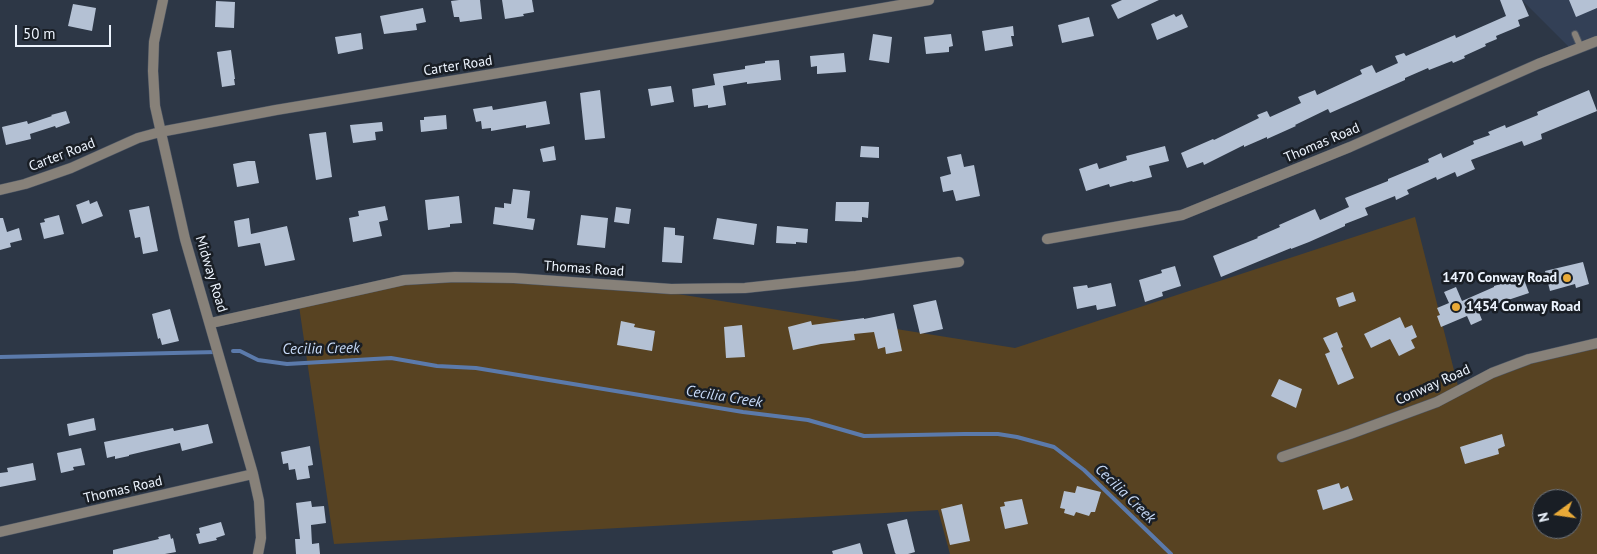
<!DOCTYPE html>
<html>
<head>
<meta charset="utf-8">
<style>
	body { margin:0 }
	#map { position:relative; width:1597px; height:554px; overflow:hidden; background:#2d3746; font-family:"PT Sans",sans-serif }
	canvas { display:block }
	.north { position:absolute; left:1532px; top:489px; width:50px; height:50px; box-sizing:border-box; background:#191e25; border:1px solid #6e747c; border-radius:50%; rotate:256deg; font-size:14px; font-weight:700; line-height:20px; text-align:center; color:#edf4fe }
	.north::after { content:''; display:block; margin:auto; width:18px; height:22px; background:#e9aa38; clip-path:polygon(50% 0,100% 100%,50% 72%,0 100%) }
	.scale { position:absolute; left:15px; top:25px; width:96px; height:22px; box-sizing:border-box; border:2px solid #edf4fe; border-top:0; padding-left:6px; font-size:15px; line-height:18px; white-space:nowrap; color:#edf4fe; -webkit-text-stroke:4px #191e25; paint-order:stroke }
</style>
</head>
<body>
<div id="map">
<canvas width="1597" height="554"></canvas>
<div class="north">N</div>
<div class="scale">50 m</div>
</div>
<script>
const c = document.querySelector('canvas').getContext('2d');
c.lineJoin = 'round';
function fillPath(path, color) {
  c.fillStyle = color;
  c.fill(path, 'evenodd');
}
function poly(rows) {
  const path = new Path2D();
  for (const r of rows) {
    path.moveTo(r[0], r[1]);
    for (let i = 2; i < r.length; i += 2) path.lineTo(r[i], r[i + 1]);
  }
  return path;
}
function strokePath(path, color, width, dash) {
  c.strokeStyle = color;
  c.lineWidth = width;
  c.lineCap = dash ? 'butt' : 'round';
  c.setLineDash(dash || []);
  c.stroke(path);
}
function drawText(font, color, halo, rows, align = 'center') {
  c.font = font + ' "PT Sans",sans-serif';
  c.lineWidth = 5;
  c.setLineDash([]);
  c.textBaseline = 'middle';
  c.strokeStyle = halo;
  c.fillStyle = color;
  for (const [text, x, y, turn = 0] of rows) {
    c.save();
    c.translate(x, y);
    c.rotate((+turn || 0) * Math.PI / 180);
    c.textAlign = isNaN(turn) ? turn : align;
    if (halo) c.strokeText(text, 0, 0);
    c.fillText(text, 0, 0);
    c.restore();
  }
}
const built = poly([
	[1522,0,1597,0,1597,38,1571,49]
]);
const green = poly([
	[1415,217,1458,386,1597,343,1597,554,950,554,938,510,334,544,299,306,446,274,609,283,1015,348],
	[1542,499,1572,499,1572,529,1542,529]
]);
const stream = poly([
	[233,351,240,351,258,360,287,364,391,358,437,366,476,368,743,412,808,420,864,436,964,434,998,434,1017,437,1054,447,1084,470,1171,554],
	[0,357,217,352]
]);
const building = poly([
	[459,0,480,0,482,19,460,22,459,17,454,17,451,1],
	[502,0,532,0,534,12,523,14,524,16,505,19],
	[1122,0,1159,0,1118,19,1111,5],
	[1500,0,1522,0,1529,16,1518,20,1520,26,1496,36,1497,39,1485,44,1486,46,1464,56,1465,58,1453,63,1452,61,1429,70,1428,68,1405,78,1405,80,1330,113,1328,109,1295,125,1296,126,1267,139,1267,137,1244,147,1244,145,1204,165,1203,162,1187,168,1181,153,1213,139,1214,140,1259,118,1257,115,1267,111,1270,117,1301,103,1298,97,1315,90,1317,95,1362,74,1360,70,1372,65,1376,73,1398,63,1395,56,1404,53,1406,56,1455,35,1456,38,1506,16],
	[1569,0,1597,0,1597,8,1576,17],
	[216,1,235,2,234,28,215,27],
	[73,4,96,8,92,31,68,26],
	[423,8,426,22,416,24,417,30,384,34,380,16],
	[1174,14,1176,17,1182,14,1188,27,1157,40,1151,24],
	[1089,17,1094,36,1062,43,1058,25],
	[1013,26,1014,36,1011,36,1013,46,985,51,982,31],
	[361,33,363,49,338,54,335,37],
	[873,34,892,37,889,63,869,60],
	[951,34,953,46,949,47,949,52,926,54,924,37],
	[231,50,235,79,234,79,235,85,222,87,217,52],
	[844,53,846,72,817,74,817,66,811,67,810,56],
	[779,60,781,80,747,84,747,82,723,86,726,105,708,108,708,105,694,107,692,89,715,85,713,74,745,69,745,66,765,63,765,61],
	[671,86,674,102,651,106,648,89],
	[600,90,605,138,585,140,580,93],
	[1589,90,1597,111,1541,134,1542,139,1524,146,1522,141,1471,160,1475,169,1457,177,1455,172,1437,180,1436,177,1407,190,1409,194,1396,200,1395,196,1365,208,1368,215,1345,224,1345,226,1309,242,1291,249,1291,248,1221,277,1213,256,1258,238,1257,237,1280,227,1279,225,1315,209,1320,220,1349,207,1345,198,1388,181,1388,179,1429,162,1428,159,1441,153,1443,158,1474,144,1473,141,1490,135,1488,132,1505,125,1506,128,1538,115,1537,112],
	[546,101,550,124,526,128,526,125,491,131,491,128,482,129,481,121,476,122,473,109,492,106,493,110],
	[66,111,70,123,56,128,55,126,30,134,31,139,6,145,2,127,27,121,28,124,52,116,51,115],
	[446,115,447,129,421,132,420,120,424,120,424,117],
	[382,122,383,131,375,132,376,140,353,143,350,125],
	[326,132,332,177,316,180,309,134],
	[554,146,556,160,543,162,540,149],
	[861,146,879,147,879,158,860,157],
	[1165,146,1169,161,1149,166,1152,177,1133,182,1132,181,1110,187,1109,184,1086,191,1079,169,1097,163,1099,169,1127,160,1126,156],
	[961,154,964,167,974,165,980,196,956,201,953,190,943,192,940,177,951,174,947,157],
	[248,161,255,161,259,183,237,187,233,164],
	[513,189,530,191,527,218,535,219,533,230,493,224,495,207,504,208,504,203,511,204],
	[459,196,462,223,450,224,450,227,428,230,425,200],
	[89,200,90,204,97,201,103,216,82,224,76,205],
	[836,202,869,202,868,218,862,217,862,222,835,221],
	[149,206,158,251,143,254,140,237,135,238,129,210],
	[385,206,388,220,379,222,382,236,353,242,349,218,359,216,358,211],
	[616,207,631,209,629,224,614,222],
	[59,215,64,234,44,239,40,223,45,222,44,219],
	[581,215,608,218,605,248,577,245],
	[0,218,3,218,7,232,19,228,22,240,10,243,11,247,0,250],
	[249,218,251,234,287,226,295,260,265,266,260,243,238,247,234,221],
	[717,218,757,224,754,245,713,239],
	[777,226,808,229,807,243,796,242,796,244,776,243],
	[664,227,675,228,675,235,684,236,682,263,662,262],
	[1583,262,1589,284,1576,288,1575,284,1550,291,1545,271],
	[1175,266,1181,286,1162,292,1163,296,1145,302,1139,280,1162,273,1161,270],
	[1523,277,1529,293,1478,310,1482,320,1471,325,1467,316,1441,327,1437,316,1440,315,1437,308,1449,303,1444,292,1456,287,1462,301,1494,287,1494,286],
	[1111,283,1116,306,1097,310,1096,305,1077,309,1073,287,1087,285,1088,288],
	[1353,292,1356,301,1339,307,1336,298],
	[936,300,943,329,920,334,913,305],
	[170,309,179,341,162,345,160,338,158,339,152,314],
	[894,313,902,351,886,354,885,347,878,349,874,332,854,334,855,340,821,344,793,350,788,327,811,321,812,325,864,318,864,319],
	[1400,317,1405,328,1412,325,1417,337,1411,340,1415,348,1399,356,1390,339,1371,348,1364,334],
	[621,321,635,324,634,327,655,331,652,351,617,345],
	[742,325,745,357,726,358,724,327],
	[1337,332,1343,347,1341,348,1354,378,1338,385,1325,354,1330,352,1323,338],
	[1279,379,1302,389,1296,408,1271,396],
	[94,418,96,430,69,436,67,424],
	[208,424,213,443,182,451,180,443,129,455,129,456,115,459,115,456,107,458,104,442,173,428,174,431],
	[1502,434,1505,446,1498,449,1499,454,1465,464,1460,447],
	[310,446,313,465,308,466,310,478,297,480,295,469,289,470,288,463,283,464,281,452],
	[81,448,85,465,73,467,74,470,61,473,57,453],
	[33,463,36,480,0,487,0,473,8,472,7,468],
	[1339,483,1341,489,1348,486,1353,500,1323,510,1317,490],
	[1077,486,1101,492,1095,512,1091,512,1089,516,1076,512,1074,516,1064,513,1065,509,1060,508,1064,491,1075,493],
	[1022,499,1028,524,1005,529,1000,507,1005,506,1004,502],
	[311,501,312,507,324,506,326,523,311,525,312,544,319,543,320,554,296,554,295,539,300,539,296,503],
	[962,504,970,541,950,545,941,509],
	[907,519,915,552,908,554,896,554,895,553,887,524],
	[221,522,225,535,216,538,217,540,199,544,196,534,200,533,199,528],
	[170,534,171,539,173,538,176,552,165,554,113,554,113,550,159,539,158,537],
	[860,543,863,554,833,554,832,551]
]);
const lane = poly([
	[1575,34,1581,48]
]);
const street = poly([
	[163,0,154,42,153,71,155,106,185,239,253,474,259,501,261,538,258,554],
	[0,190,25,184,71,168,138,138,160,132,276,110,721,36,929,0],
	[1047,239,1182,215,1350,147,1538,64,1597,41],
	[211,323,404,280,455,277,514,278,671,289,745,288,856,276,959,262],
	[1282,457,1350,434,1437,402,1492,373,1529,359,1597,343],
	[0,532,253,474]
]);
const markers = [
	[1567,278,5,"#e9aa38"],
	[1456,307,5,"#e9aa38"]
];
const streetNames = [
	["Carter Road",458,66,-9],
	["Thomas Road",1322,143,-23],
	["Carter Road",62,155,-21],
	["Thomas Road",584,269,4],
	["Midway Road",211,274,73],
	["Conway Road",1433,385,-24],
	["Thomas Road",123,490,-13]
];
const poiNames = [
	["1470 Conway Road",1557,278],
	["1454 Conway Road",1466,307,"left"]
];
const waterNames = [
	["Cecilia Creek",321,349,-1],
	["Cecilia Creek",724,397,9],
	["Cecilia Creek",1125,494,44]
];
fillPath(built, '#334056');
fillPath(green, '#584322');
strokePath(stream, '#5b7aab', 4);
fillPath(building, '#b4c1d4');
strokePath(lane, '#4c5563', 8);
strokePath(street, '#4c5563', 11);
strokePath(lane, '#878179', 6);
strokePath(street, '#878179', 10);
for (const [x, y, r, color] of markers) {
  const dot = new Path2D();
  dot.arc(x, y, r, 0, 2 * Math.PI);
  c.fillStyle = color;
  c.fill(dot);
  strokePath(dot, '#191e25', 2);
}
drawText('14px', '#edf4fe', '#191e25', streetNames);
drawText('bold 14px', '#edf4fe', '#191e25', poiNames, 'right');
drawText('italic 15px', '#c8dbf9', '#191e25', waterNames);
</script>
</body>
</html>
